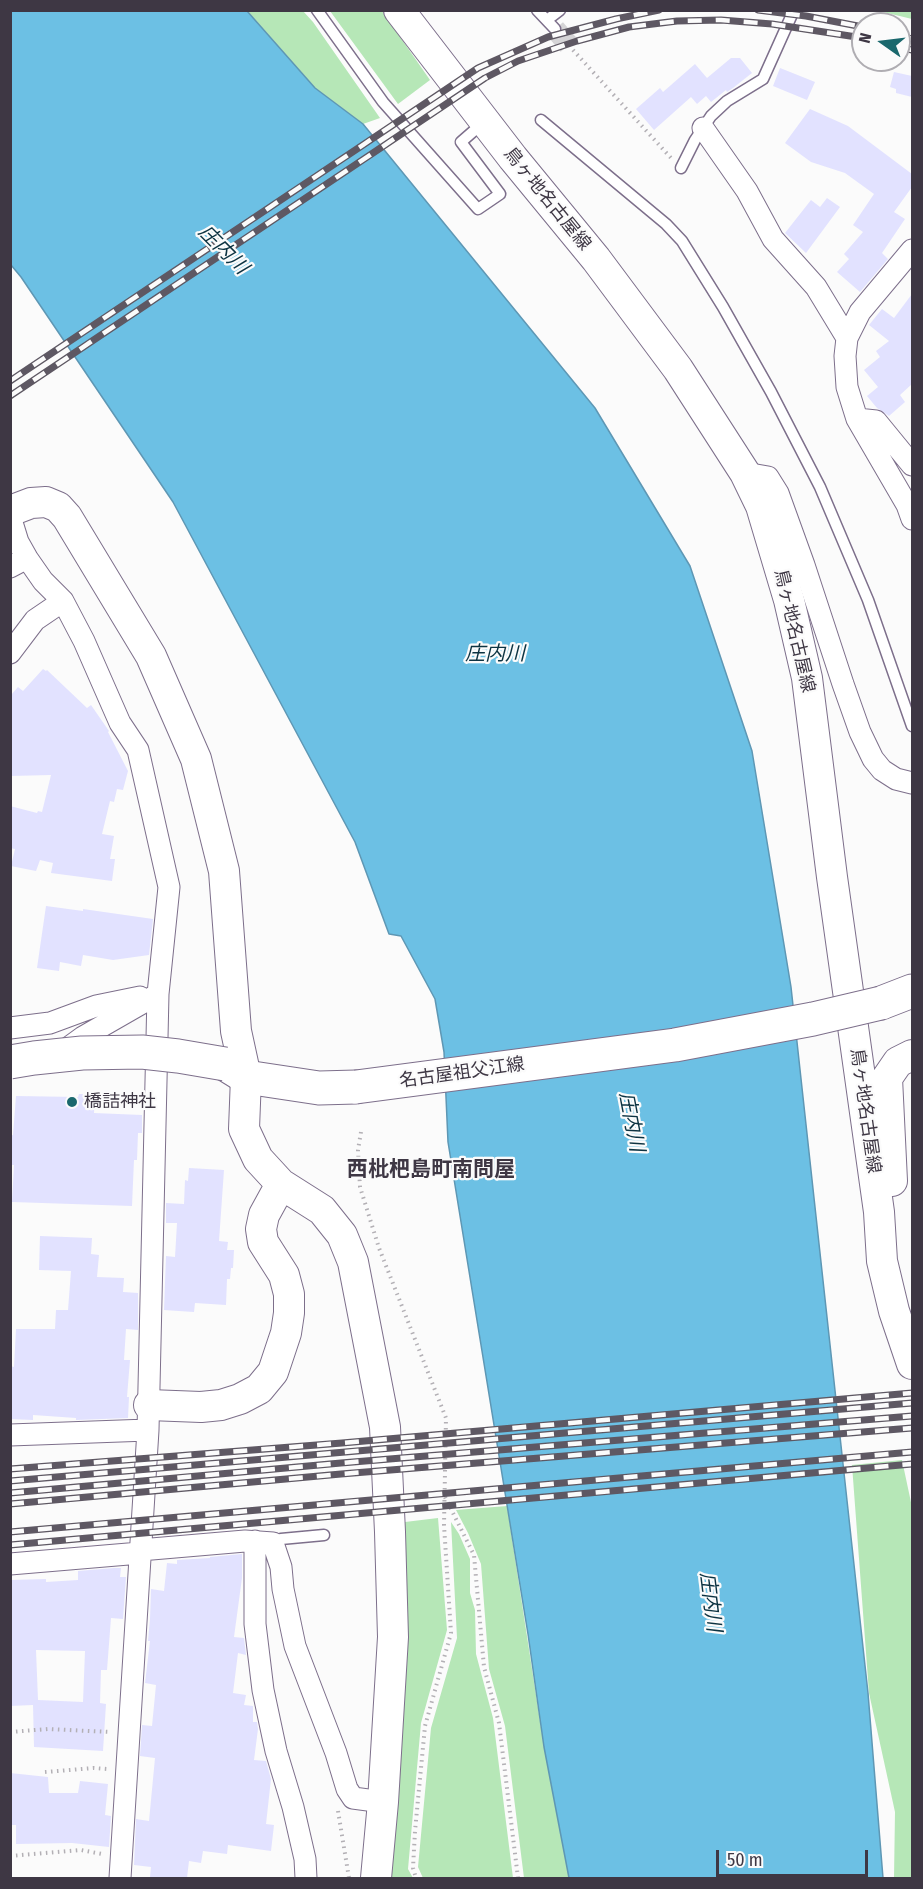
<!DOCTYPE html>
<html>
<head>
<meta charset="utf-8">
<style>
	body { margin:0 }
	#map { position:relative; width:923px; height:1889px; overflow:hidden; background:#fbfbfb; font-family:"Fira Sans Condensed",sans-serif }
	canvas { display:block }
	.frame { position:absolute; inset:0; border:12px solid #3e3744; pointer-events:none }
	.north { position:absolute; left:851px; top:12px; width:60px; height:60px; box-sizing:border-box; background:#fbfbfb; border:2px solid #afadb2; border-radius:50%; rotate:284deg; font-size:16px; font-weight:700; line-height:24px; text-align:center; color:#3e3744 }
	.north::after { content:''; display:block; margin:auto; width:21px; height:27px; background:#1a686d; clip-path:polygon(50% 0,100% 100%,50% 72%,0 100%) }
	.scale { position:absolute; left:716px; top:1850px; width:152px; height:27px; box-sizing:border-box; border:3px solid #3e3744; border-top:0; padding-left:8px; font-size:18px; line-height:21px; white-space:nowrap; color:#3e3744; -webkit-text-stroke:4px #fbfbfb; paint-order:stroke }
</style>
</head>
<body>
<div id="map">
<canvas width="923" height="1889"></canvas>
<div class="frame"></div>
<div class="north">N</div>
<div class="scale">50 m</div>
</div>
<script>
const c = document.querySelector('canvas').getContext('2d');
c.lineJoin = 'round';
function fillPath(path, color) {
  c.fillStyle = color;
  c.fill(path, 'evenodd');
}
function poly(rows) {
  const path = new Path2D();
  for (const r of rows) {
    path.moveTo(r[0], r[1]);
    for (let i = 2; i < r.length; i += 2) path.lineTo(r[i], r[i + 1]);
  }
  return path;
}
function strokePath(path, color, width, dash) {
  c.strokeStyle = color;
  c.lineWidth = width;
  c.lineCap = dash ? 'butt' : 'round';
  c.setLineDash(dash || []);
  c.stroke(path);
}
function drawText(font, color, halo, rows, align = 'center') {
  c.font = font + ' "Fira Sans Condensed","Noto Sans JP",sans-serif';
  c.lineWidth = 4.5;
  c.setLineDash([]);
  c.textBaseline = 'middle';
  c.strokeStyle = halo;
  c.fillStyle = color;
  for (const [text, x, y, turn = 0] of rows) {
    c.save();
    c.translate(x, y);
    c.rotate((+turn || 0) * Math.PI / 180);
    c.textAlign = isNaN(turn) ? turn : align;
    if (halo) c.strokeText(text, 0, 0);
    c.fillText(text, 0, 0);
    c.restore();
  }
}
const green = poly([
	[247,11,303,11,313,22,380,118,363,124,315,88],
	[330,11,382,11,430,80,398,104],
	[879,11,912,11,912,19],
	[902,1460,912,1507,912,1878,894,1878,895,1812,869,1693,852,1465],
	[507,1506,544,1747,569,1878,524,1878,505,1726,489,1669,481,1564,468,1533,456,1510],
	[438,1518,447,1630,421,1723,408,1869,413,1878,387,1878,400,1527,405,1522],
	[451,1522,459,1534,470,1559,470,1593,475,1610,476,1654,493,1718,513,1878,423,1878,418,1867,431,1728,457,1638]
]);
const water = poly([
	[10,11,247,11,315,88,363,124,595,408,690,566,752,751,791,987,868,1693,883,1878,569,1878,544,1747,528,1634,448,1142,444,1052,435,999,401,936,389,934,355,842,173,502,21,277,11,265,10,11]
]);
const building = poly([
	[731,58,740,58,752,73,733,88,727,92,726,90,711,102,706,96,697,104,691,97,654,130,636,109,660,88,663,92,695,64,707,78],
	[780,68,815,82,807,100,773,86],
	[894,72,912,76,912,97,896,93,896,89,890,87],
	[810,109,848,126,912,174,912,187,894,212,905,219,882,253,888,259,860,292,837,272,849,259,844,254,863,232,853,225,874,194,845,173,811,162,785,143],
	[827,198,840,207,806,253,785,233,811,200,820,207],
	[912,294,912,384,900,395,905,402,889,416,877,408,867,396,878,387,864,370,880,357,876,351,889,341,869,325,882,309,894,318],
	[43,669,46,671,47,670,87,708,91,705,109,731,108,732,128,771,123,790,117,789,114,802,110,801,102,834,114,836,110,859,115,859,112,881,51,873,53,863,40,860,36,871,11,866,15,849,10,848,10,806,37,813,38,811,42,812,51,775,10,776,11,695,18,687,23,691],
	[46,906,83,911,83,909,153,919,149,955,113,960,83,955,81,966,60,962,59,971,37,968],
	[79,1094,95,1094,94,1113,142,1115,142,1133,138,1133,137,1160,134,1160,132,1206,12,1202,14,1165,10,1165,10,1136,13,1135,16,1096,78,1097],
	[189,1168,224,1170,219,1241,228,1242,227,1250,234,1250,233,1268,231,1268,230,1279,227,1279,226,1305,195,1303,194,1312,164,1310,166,1256,175,1257,177,1223,166,1223,166,1203,184,1204,185,1180,188,1181],
	[40,1236,92,1238,91,1254,99,1255,97,1277,124,1278,123,1292,138,1293,138,1330,126,1329,124,1360,130,1360,127,1397,129,1397,128,1418,76,1420,76,1418,33,1415,33,1420,10,1419,10,1366,14,1367,16,1329,55,1329,56,1310,68,1310,71,1271,39,1270],
	[242,1554,242,1578,234,1637,244,1638,246,1655,238,1653,233,1693,246,1695,244,1705,253,1706,253,1722,257,1722,258,1729,254,1760,266,1761,271,1779,266,1824,274,1825,271,1851,228,1845,227,1854,203,1851,201,1863,189,1861,187,1878,153,1878,150,1877,151,1867,134,1865,136,1819,149,1821,155,1758,140,1756,142,1725,152,1726,156,1685,145,1683,150,1641,148,1641,150,1619,151,1589,164,1591,167,1563,177,1564,177,1560,210,1558,210,1557],
	[114,1568,121,1568,120,1577,126,1577,123,1619,111,1618,107,1670,101,1670,100,1703,106,1704,103,1751,34,1747,33,1705,10,1706,10,1580,46,1579,46,1582,78,1580,78,1571],
	[36,1650,85,1651,83,1702,38,1700],
	[10,1773,48,1777,49,1793,78,1793,80,1781,108,1784,105,1815,111,1816,109,1847,72,1843,16,1844,16,1825,10,1825]
]);
const streetTunnel = poly([
	[555,29,573,50]
]);
const path = poly([
	[573,50,671,158],
	[361,1132,358,1150,360,1187,379,1248,446,1418,444,1525,451,1633,425,1726,415,1831,413,1868,416,1878],
	[445,1497,474,1555,484,1667,499,1723,518,1878],
	[10,1732,48,1729,110,1732],
	[45,1772,94,1768,107,1769],
	[338,1811,349,1878],
	[10,1856,81,1850,102,1854]
]);
const lane = poly([
	[317,10,383,102,478,209,500,194,461,142,484,122],
	[537,10,555,29],
	[547,20,560,10],
	[541,120,666,224,682,241,723,307,771,392,820,487,868,600,912,726],
	[681,168,695,140,711,116,727,101,763,79,794,10],
	[273,1543,281,1539,324,1535]
]);
const street = poly([
	[703,128,747,191,773,239,816,287,847,338],
	[912,250,860,312,847,338,845,356,847,387,857,419,907,505,912,519],
	[857,419,876,421,912,465],
	[745,473,768,477,778,493,804,565,843,684,860,732,873,759,882,770,896,779,912,783],
	[10,516,18,542,27,558,43,581,63,601,84,641,120,723,138,750,169,887,158,994,148,1430,120,1878],
	[10,567,27,558],
	[10,653,35,620,63,601],
	[10,1028,50,1023,96,1006,140,997],
	[61,1053,83,1037,158,994],
	[10,1435,148,1430],
	[255,1541,255,1624,263,1690,276,1751,293,1807,305,1859,306,1878],
	[140,1550,245,1541,273,1543,281,1567,283,1589,295,1646,336,1753,347,1789,353,1798,383,1802],
	[10,1564,140,1553]
]);
const secondary = poly([
	[399,10,513,158,596,259,678,369,745,473,761,506,789,600,807,678,832,877,879,1212,882,1261,894,1311,912,1364],
	[10,511,31,503,46,502,58,507,67,517,151,656,196,759,224,871,236,1031,246,1077,244,1129,258,1159,281,1184,322,1210,342,1235,353,1262,385,1427,390,1532,393,1637,383,1802,376,1878],
	[892,1181,887,1078,898,1062,912,1055],
	[149,1405,201,1407,221,1405,240,1399,259,1389,273,1372,286,1333,289,1313,289,1294,284,1275,263,1242,261,1229,264,1215,281,1184]
]);
const primary = poly([
	[881,1003,912,991],
	[225,1064,246,1077,319,1088,356,1087]
]);
const rail = poly([
	[758,10,806,16,863,27],
	[899,35,912,39],
	[899,47,912,50],
	[10,381,478,68,548,37,616,19,659,10],
	[10,396,485,78,518,61,577,41,629,27,677,21,721,20,772,24,863,38],
	[10,1469,342,1443,912,1393],
	[10,1481,912,1403],
	[10,1493,341,1463,912,1416],
	[10,1504,341,1474,912,1428],
	[10,1532,912,1452],
	[10,1545,912,1464]
]);
const primaryBridge = poly([
	[10,1062,34,1058,82,1053,142,1052,178,1056,225,1064],
	[356,1087,675,1045,813,1019,881,1003]
]);
const markers = [
	[72,1102,6,"#1a686d"]
];
const streetNames = [
	["鳥ヶ地名古屋線",547,199,51],
	["鳥ヶ地名古屋線",794,631,77],
	["名古屋祖父江線",462,1073,-8],
	["鳥ヶ地名古屋線",865,1111,82]
];
const poiNames = [
	["橋詰神社",84,1102]
];
const waterNames = [
	["庄内川",223,250,45],
	["庄内川",495,654],
	["庄内川",631,1122,79],
	["庄内川",710,1602,83]
];
const quarterNames = [
	["西枇杷島町南問屋",431,1170]
];
fillPath(green, '#b6e7b7');
fillPath(water, '#6cc0e4');
strokePath(water, '#5e97b4', 1.5);
fillPath(building, '#e2e2ff');
strokePath(streetTunnel, '#d5d4d6', 21, [21, 10]);
strokePath(lane, '#7d6f8b', 13);
strokePath(street, '#7d6f8b', 23);
strokePath(secondary, '#7d6f8b', 32);
strokePath(primary, '#7d6f8b', 35);
strokePath(path, '#b3b0b5', 4, [1.5, 4.5]);
strokePath(lane, '#fff', 10);
strokePath(street, '#fff', 21);
strokePath(secondary, '#fff', 30);
strokePath(primary, '#fff', 33);
strokePath(rail, '#5e5863', 7);
strokePath(rail, '#fbfbfb', 4.5, [14]);
strokePath(primaryBridge, '#7d6f8b', 35, []);
strokePath(primaryBridge, '#fff', 33);
for (const [x, y, r, color] of markers) {
  const dot = new Path2D();
  dot.arc(x, y, r, 0, 2 * Math.PI);
  c.fillStyle = color;
  c.fill(dot);
  strokePath(dot, '#fbfbfb', 2);
}
drawText('18px', '#3e3744', '#fbfbfb', streetNames);
drawText('18px', '#3e3744', '#fbfbfb', poiNames, 'left');
drawText('italic 20px', '#0c3342', '#fbfbfb', waterNames);
drawText('bold 21px', '#3e3744', '#fbfbfb', quarterNames);
</script>
</body>
</html>
